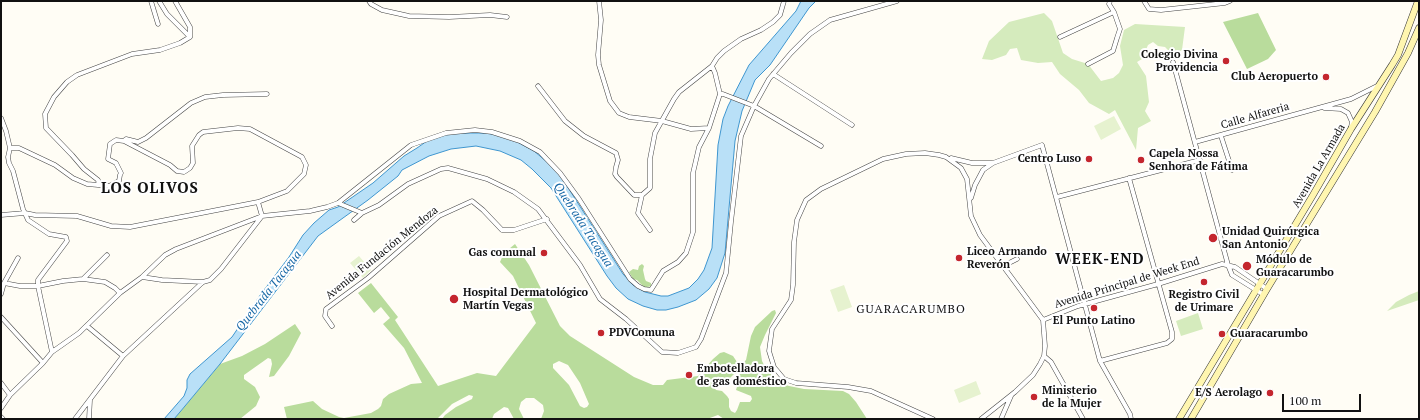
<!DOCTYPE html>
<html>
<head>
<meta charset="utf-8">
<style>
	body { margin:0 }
	#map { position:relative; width:1420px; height:420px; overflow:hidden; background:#fffdf5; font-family:"PT Serif",serif }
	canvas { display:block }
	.frame { position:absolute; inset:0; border:2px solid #111; pointer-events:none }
	.scale { position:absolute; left:1282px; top:394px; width:79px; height:18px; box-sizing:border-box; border:2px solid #111; border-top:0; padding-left:5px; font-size:12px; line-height:14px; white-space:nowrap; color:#111; -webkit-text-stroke:3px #fff; paint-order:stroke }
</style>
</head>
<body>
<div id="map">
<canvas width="1420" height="420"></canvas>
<div class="frame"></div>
<div class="scale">100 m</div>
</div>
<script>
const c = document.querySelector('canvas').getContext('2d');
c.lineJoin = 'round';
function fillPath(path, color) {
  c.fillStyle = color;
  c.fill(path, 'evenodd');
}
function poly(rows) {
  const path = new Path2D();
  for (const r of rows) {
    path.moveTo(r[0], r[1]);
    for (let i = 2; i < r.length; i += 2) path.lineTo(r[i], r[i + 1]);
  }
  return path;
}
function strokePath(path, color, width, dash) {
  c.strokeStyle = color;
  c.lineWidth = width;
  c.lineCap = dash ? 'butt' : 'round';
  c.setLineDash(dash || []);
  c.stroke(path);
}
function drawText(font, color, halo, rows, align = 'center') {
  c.font = font + ' "PT Serif",serif';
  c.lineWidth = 4;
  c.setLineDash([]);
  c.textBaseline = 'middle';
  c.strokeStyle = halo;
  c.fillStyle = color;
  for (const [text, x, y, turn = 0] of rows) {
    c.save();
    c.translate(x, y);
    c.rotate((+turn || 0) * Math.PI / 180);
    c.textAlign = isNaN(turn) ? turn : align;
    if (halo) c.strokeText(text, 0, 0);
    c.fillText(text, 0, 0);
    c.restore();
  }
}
const green = poly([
	[1044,13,1052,21,1063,53,1072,59,1088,64,1101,81,1113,78,1119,73,1123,65,1120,46,1124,30,1135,24,1185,27,1182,50,1179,52,1170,52,1165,47,1158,46,1153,42,1148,45,1142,59,1137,62,1146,76,1149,102,1145,111,1151,121,1138,128,1136,150,1115,110,1109,114,1089,103,1079,90,1060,74,1052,62,1038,63,1021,60,1017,48,1010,49,1006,55,992,60,982,59,989,41,1009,22],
	[1419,291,1419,300,1387,311,1396,302,1409,295],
	[1198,313,1203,329,1181,336,1176,321]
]);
const forest = poly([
	[1258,13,1276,50,1268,59,1247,69,1223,22],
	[515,244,529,265,560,326,570,336,634,377,653,385,663,385,667,380,698,376,713,359,720,353,724,352,733,356,737,362,743,363,746,360,751,336,755,327,772,311,775,310,776,313,765,335,760,347,762,361,767,371,781,383,789,386,804,389,843,391,849,394,856,402,867,419,724,419,718,415,707,419,541,419,544,411,543,405,534,398,526,398,521,402,519,409,524,419,514,419,508,408,504,407,494,414,492,419,442,419,445,415,456,407,472,399,473,396,469,395,452,404,437,419,287,419,284,407,313,401,322,409,339,417,344,418,371,413,378,409,381,406,383,399,389,394,411,384,422,383,404,348,383,324,390,318,381,307,374,313,358,293,371,283,398,317,395,320,438,386,477,373,496,376,536,323,513,276,500,262,504,253],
	[559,361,568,365,580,383,589,404,587,407,584,408,580,406,569,385,553,368,553,364],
	[734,374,738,374,740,377,736,390,751,396,752,399,750,402,740,402,737,410,735,413,731,411,729,407,729,399,727,396,722,391,716,390,712,385,714,381,728,380],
	[642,264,644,266,643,270,645,279,646,281,651,283,651,286,645,288,637,280,633,279,629,272,633,269,638,270,639,266],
	[295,324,301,333,299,337,289,356,274,376,269,377,272,364,271,359,268,358,244,375,244,379,255,387,260,397,256,406,240,419,174,419,220,364,242,356,265,344]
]);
const pitch = poly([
	[1114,116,1121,129,1101,140,1094,126],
	[359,256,371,270,363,278,350,263],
	[844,285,852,307,838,312,830,290],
	[976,381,981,394,959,403,954,390]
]);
const water = poly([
	[801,1,816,1,809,8,770,65,755,80,742,111,735,141,725,253,717,278,709,289,696,300,678,307,666,310,657,310,643,306,628,299,616,288,607,276,551,188,532,169,521,160,500,151,476,146,451,149,429,156,402,170,398,176,368,200,318,236,220,364,180,412,174,419,164,419,184,396,187,388,187,380,190,374,232,337,261,294,289,257,303,235,314,223,329,210,338,207,373,183,404,156,417,148,427,141,450,133,486,133,498,135,512,139,534,151,553,167,560,175,623,274,633,285,645,292,661,296,668,296,689,288,698,279,704,270,712,248,718,145,723,119,728,106,749,65,796,11,801,1]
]);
const minor = poly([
	[151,1,158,24],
	[159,1,167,14,190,37],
	[369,1,371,4,382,10,409,16,449,17,490,15,507,17],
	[599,1,601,20,598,55,599,65,610,101,619,113,629,117,662,121,691,129,709,128],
	[1144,1,1149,9,1161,10,1225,3,1230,1],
	[1060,37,1114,12],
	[1173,62,1228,265,1232,275,1264,295],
	[1088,64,1113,51,1117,38,1120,29,1114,12,1109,4,1110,1],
	[773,74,852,125],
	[538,86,565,121,584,136,616,153,618,160,616,167,615,174,617,177,634,195,642,195],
	[720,94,723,94,754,106,821,146],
	[1324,108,1341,109,1348,113,1352,122,1351,127],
	[1,118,6,131,10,148,8,157,9,163,13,171,23,209,28,220,49,234,66,237,67,241,38,280,38,286,52,352],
	[1221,136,1232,170],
	[124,141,126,139,138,142,146,138,191,103,205,97,223,95,267,94],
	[1195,142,1351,99,1379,85],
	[10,148,19,148,55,165,73,178,87,184,109,186,119,181,120,175,121,173,116,163,108,159,110,144,116,140,124,141,170,165,177,171,184,172,190,168,193,163,192,146,199,135,203,132,238,128,250,129,302,157,306,165,304,174,287,191,258,202,262,216,221,269,210,280,203,282,123,356,75,419],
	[951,158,972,163,993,163],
	[1129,178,1172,332,1172,339,1167,343,1100,361,1130,414,1131,419],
	[99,185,98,180,84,169,72,155,46,128,45,114,54,97,67,82,77,75,132,54,160,50,180,43,190,37,190,27,175,1],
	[1057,197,1200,160],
	[971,198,975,185,983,170,993,163,1042,145,1100,361],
	[338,203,411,145,446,133,475,130,492,132,520,141,540,152,560,173,579,199,630,279,638,286,644,289,651,290,663,271,678,262,686,253,693,232,693,173,699,147,709,128,720,94,715,73,712,66,717,58,724,51,741,39,761,30,773,22,780,15,784,1],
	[1,215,25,213,35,215,77,216,111,226,130,227,258,202],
	[354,220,362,213,379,205,408,184,441,169,448,168,487,179,514,192,538,209,580,265,600,299,626,319,662,352,678,353,696,347,701,339,726,273,731,222,741,136,754,106,769,79,791,53,810,34,830,20,897,1],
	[650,230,638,213,642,195,650,188,650,159,655,133,674,99,679,92,712,66],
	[1003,266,1017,259],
	[142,277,162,280,203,282],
	[83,279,107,255],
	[4,283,20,286,38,286,63,281,83,279,105,282,115,288,120,293],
	[1,294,4,283,18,258],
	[1,317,43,363],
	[1043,320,1078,306,1158,284,1222,264,1235,267,1267,289],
	[87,326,123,356],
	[332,326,325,316,326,309,368,278,439,216,472,201,483,210,502,230,514,230,547,219],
	[1044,356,1051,362,1083,419],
	[1,383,10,395,43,363,52,352,79,333,120,293,142,277,165,255,176,249,262,216,310,211,327,207,338,203,362,213],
	[1,408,10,395],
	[1,417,3,419],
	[89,419,90,400],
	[933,419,871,391,848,387,796,383,784,379,774,367,769,351,772,329,791,300,793,285,794,242,797,220,806,200,821,189,883,159,906,154,925,153,939,155,946,157,961,168,967,179,971,216,980,235,1043,320,1045,346,1044,356,1040,364,1033,375,1015,392,981,419],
	[1001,419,1011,396]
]);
const secondary = poly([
	[1179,419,1313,195,1351,129,1392,65,1398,55,1418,1],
	[1191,419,1267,289,1375,112,1408,53,1419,28]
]);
const markers = [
	[1226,61,4,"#c4262e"],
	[1326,77,4,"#c4262e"],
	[1089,159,4,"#c4262e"],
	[1141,160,4,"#c4262e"],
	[1213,238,5,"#c4262e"],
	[544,253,4,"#c4262e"],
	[959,258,4,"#c4262e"],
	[1247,266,5,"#c4262e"],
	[1204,282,4,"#c4262e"],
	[454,299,5,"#c4262e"],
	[1094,308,4,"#c4262e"],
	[601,333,4,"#c4262e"],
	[1222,334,4,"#c4262e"],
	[689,375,4,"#c4262e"],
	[1270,393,4,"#c4262e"],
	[1034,397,4,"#c4262e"]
];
const poiNames = [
	["Colegio Divina",1218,55,"right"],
	["Providencia",1218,68,"right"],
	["Club Aeropuerto",1318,77,"right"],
	["Capela Nossa",1149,154],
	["Senhora de Fátima",1149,167],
	["Centro Luso",1081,159,"right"],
	["Unidad Quirúrgica",1222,232],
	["San Antonio",1222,245],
	["Liceo Armando",967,252],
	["Reverón",967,265],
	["Gas comunal",536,253,"right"],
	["Módulo de",1256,260],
	["Guaracarumbo",1256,273],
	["Hospital Dermatológico",463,293],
	["Martín Vegas",463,306],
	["Registro Civil",1204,295,"center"],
	["de Urimare",1204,308,"center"],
	["El Punto Latino",1094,321,"center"],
	["PDVComuna",609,333],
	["Guaracarumbo",1230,334],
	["Embotelladora",697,369],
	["de gas doméstico",697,382],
	["Ministerio",1042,391],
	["de la Mujer",1042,404],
	["E/S Aerolago",1262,393,"right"]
];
const streetNames = [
	["Calle Alfareria",1255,116,-16],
	["Avenida La Armada",1319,166,-60],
	["Avenida Fundación Mendoza",382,253,-39],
	["Avenida Principal de Week End",1127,283,-17]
];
const waterNames = [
	["Quebrada Tacagua",583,225,57],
	["Quebrada Tacagua",269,291,-52]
];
const neighbourhoodNames = [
	["GUARACARUMBO",911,310]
];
const districtNames = [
	["LOS OLIVOS",150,189],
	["WEEK-END",1100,260]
];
fillPath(green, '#d5ebbd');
fillPath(forest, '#b9dc9c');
fillPath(pitch, '#e6f2cf');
fillPath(water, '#b9e0f7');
strokePath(water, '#3f96cf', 1);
strokePath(minor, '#444', 5);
strokePath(secondary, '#333', 7);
strokePath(minor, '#fff', 4);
strokePath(secondary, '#fff6b0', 6);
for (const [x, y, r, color] of markers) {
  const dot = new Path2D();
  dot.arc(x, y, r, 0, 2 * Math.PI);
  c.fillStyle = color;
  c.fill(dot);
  strokePath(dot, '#fff', 1.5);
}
drawText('bold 11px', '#111', '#fff', poiNames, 'left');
drawText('11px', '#111', '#fff', streetNames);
drawText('italic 12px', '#1768a6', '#fff', waterNames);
c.letterSpacing = '1px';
drawText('12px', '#111', '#fff', neighbourhoodNames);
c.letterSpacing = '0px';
c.letterSpacing = '1px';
drawText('bold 15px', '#111', '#fff', districtNames);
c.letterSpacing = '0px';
</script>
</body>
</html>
